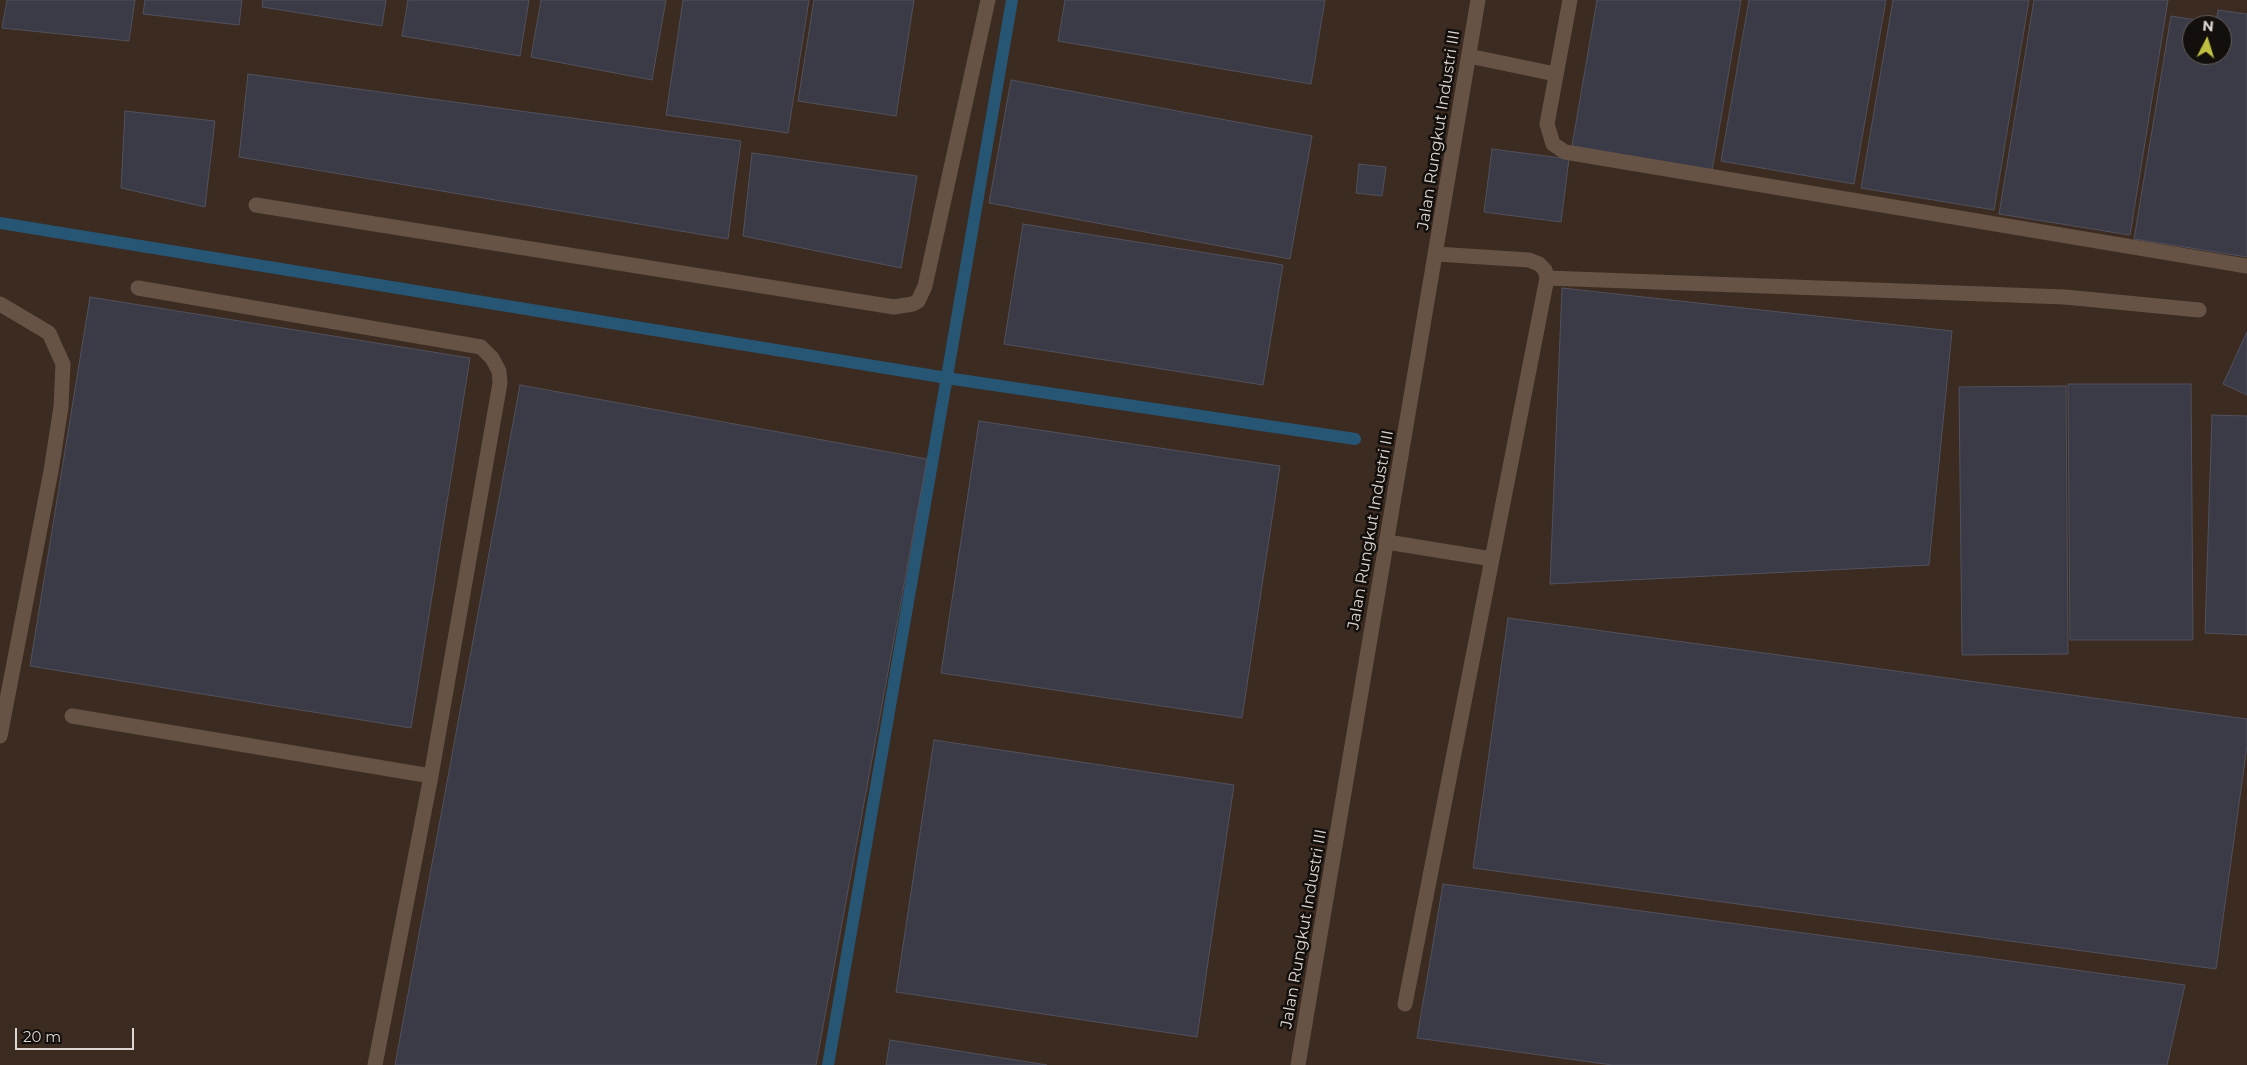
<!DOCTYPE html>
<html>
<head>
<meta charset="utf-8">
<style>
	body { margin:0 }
	#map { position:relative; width:2247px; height:1065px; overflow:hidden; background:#2e241e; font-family:Montserrat,sans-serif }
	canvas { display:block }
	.north { position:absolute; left:2182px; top:15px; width:50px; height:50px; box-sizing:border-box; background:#130f0c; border:1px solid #645f5b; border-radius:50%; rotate:5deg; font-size:14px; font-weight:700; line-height:20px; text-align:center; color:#ddd6d2 }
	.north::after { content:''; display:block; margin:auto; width:18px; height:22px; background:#bdbf43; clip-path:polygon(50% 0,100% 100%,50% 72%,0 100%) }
	.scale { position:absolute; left:15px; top:1028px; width:119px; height:22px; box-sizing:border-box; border:2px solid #ddd6d2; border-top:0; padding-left:6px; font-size:15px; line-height:18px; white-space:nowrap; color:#ddd6d2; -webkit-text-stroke:4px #130f0c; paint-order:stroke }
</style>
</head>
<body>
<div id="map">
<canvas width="2247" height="1065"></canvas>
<div class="north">N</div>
<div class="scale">20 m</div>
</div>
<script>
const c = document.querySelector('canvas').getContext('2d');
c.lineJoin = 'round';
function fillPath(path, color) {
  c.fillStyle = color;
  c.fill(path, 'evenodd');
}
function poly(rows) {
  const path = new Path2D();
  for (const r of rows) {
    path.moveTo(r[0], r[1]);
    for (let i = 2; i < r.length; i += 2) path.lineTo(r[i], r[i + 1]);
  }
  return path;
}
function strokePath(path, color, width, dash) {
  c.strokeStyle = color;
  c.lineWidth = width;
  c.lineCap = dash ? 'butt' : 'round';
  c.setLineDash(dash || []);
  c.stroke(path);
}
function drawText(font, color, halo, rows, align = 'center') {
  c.font = font + ' Montserrat,sans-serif';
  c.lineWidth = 5;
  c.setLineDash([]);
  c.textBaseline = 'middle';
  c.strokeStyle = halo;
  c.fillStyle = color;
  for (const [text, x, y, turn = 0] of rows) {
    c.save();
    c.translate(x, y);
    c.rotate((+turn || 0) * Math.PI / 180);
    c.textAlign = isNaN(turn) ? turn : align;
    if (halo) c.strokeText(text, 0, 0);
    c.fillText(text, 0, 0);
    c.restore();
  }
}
const built = poly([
	[0,0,2247,0,2247,1065,0,1065],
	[2192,25,2222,25,2222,55,2192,55]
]);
const stream = poly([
	[0,223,947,378,1355,439],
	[828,1065,1012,0]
]);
const building = poly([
	[7,0,135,0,129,41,2,28,7,0],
	[145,0,242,0,239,25,143,14,145,0],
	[263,0,386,0,382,26,262,7,263,0],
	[408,0,529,0,520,56,402,36,408,0],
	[541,0,666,0,652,80,531,57,541,0],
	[683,0,809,0,788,133,666,115,683,0],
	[814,0,914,0,896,116,798,101,814,0],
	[1065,0,1325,0,1311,84,1058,41,1065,0],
	[1597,0,1741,0,1712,171,1572,146,1597,0],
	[1749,0,1886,0,1854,184,1721,161,1749,0],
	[1893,0,2029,0,1994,210,1861,188,1893,0],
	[2034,0,2168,0,2130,235,1999,214,2034,0],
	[2218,10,2247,14,2247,257,2134,239,2171,16,2216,23,2218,10],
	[2192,25,2222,25,2222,55,2192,55,2192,25],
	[248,74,741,141,728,239,239,157,248,74],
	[1011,80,1312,136,1290,259,989,203,1011,80],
	[125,111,215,121,205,207,121,188,125,111],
	[1492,149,1569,159,1561,222,1484,212,1492,149],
	[752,153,917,176,901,268,743,236,752,153],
	[1359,164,1386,167,1382,196,1356,193,1359,164],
	[1023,224,1283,265,1263,385,1004,344,1023,224],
	[1562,288,1952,331,1929,565,1550,584,1562,288],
	[90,297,470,358,411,728,30,666,90,297],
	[2247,332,2247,395,2223,384,2247,332],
	[2068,384,2191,384,2193,640,2070,640,2068,384],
	[520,385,927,459,816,1065,395,1065,520,385],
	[2066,386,2068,654,1962,655,1959,387,2066,386],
	[2212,415,2247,416,2247,635,2205,633,2212,415],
	[979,421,1280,466,1242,718,941,673,979,421],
	[1508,618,2247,719,2247,746,2216,969,1473,868,1508,618],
	[934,740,1234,785,1197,1037,896,992,934,740],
	[1443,884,2010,961,2185,985,2167,1065,1612,1065,1417,1038,1443,884],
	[890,1040,1047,1065,886,1065,890,1040]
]);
const lane = poly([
	[1570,0,1547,124,1553,144,1565,152,2247,266],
	[1469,56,1555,74],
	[256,205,894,307,913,304,918,301,925,286,988,0],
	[1547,278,2065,297,2199,310],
	[138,288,481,347,492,358,499,371,500,383,431,776],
	[0,304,49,333,63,364,61,407,51,471,0,736],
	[1387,542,1492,559],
	[72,716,431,776,375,1065],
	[1405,1004,1547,278,1545,270,1539,264,1529,260,1436,254]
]);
const street = poly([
	[1298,1065,1478,0]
]);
const streetNames = [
	["Jalan Rungkut Industri III",1439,130,-81],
	["Jalan Rungkut Industri III",1371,530,-80],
	["Jalan Rungkut Industri III",1304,929,-80]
];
fillPath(built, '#3b2b21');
strokePath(stream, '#275675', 12);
fillPath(building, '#3b3b47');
strokePath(building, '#51515d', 1);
strokePath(lane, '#665346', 15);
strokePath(street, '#665346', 15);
drawText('16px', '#ddd6d2', '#130f0c', streetNames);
</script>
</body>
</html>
